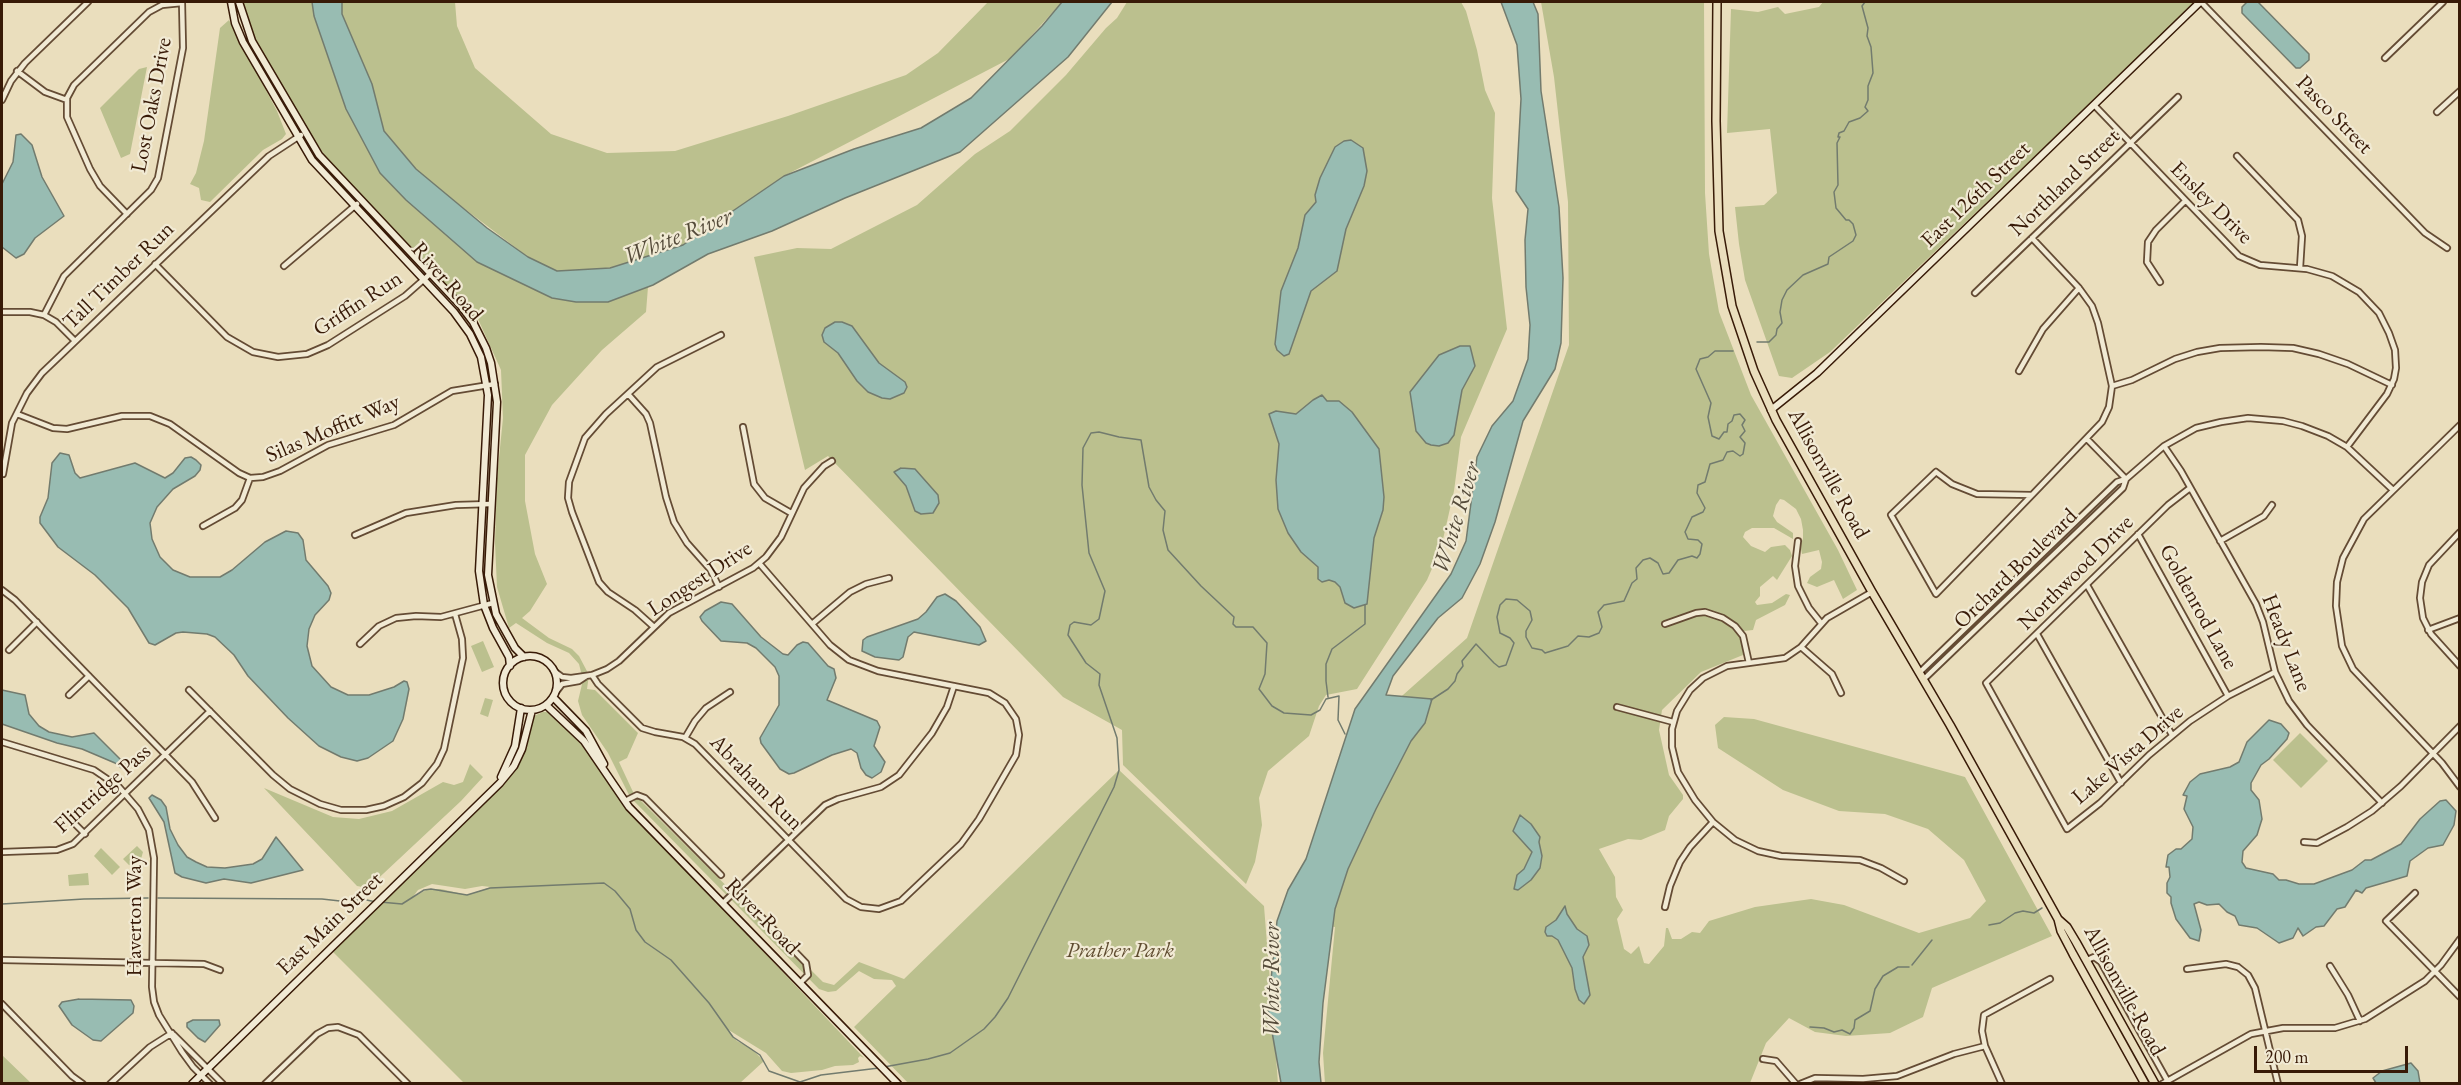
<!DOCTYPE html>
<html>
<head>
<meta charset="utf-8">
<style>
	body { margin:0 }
	#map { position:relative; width:2461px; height:1085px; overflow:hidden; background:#eadebd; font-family:"EB Garamond",serif }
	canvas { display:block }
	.frame { position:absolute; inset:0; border:3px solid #381a07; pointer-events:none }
	.scale { position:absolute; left:2254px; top:1046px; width:154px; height:27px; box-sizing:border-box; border:3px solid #381a07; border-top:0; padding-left:8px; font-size:18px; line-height:21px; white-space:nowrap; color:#381a07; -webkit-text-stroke:4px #f1ead4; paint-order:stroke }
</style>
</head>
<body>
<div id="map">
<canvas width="2461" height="1085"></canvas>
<div class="frame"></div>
<div class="scale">200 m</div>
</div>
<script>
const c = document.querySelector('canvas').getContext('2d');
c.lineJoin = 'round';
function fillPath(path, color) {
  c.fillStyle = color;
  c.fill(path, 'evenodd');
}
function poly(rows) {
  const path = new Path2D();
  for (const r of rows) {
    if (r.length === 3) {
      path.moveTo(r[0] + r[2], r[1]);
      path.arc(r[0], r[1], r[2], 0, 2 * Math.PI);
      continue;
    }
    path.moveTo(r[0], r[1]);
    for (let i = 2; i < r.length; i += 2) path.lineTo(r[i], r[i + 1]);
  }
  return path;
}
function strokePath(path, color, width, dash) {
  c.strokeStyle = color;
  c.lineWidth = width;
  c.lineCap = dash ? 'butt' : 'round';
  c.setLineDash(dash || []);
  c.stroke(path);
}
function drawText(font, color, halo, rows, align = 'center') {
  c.font = font + ' "EB Garamond",serif';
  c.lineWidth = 4.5;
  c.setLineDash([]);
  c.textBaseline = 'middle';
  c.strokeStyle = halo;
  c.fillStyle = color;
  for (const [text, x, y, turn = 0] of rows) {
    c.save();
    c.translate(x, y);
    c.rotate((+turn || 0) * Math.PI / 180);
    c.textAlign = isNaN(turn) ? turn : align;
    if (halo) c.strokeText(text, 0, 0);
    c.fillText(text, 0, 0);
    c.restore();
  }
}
const green = poly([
	[240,2,312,2,314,16,346,109,380,173,406,200,608,302,648,287,646,312,602,350,552,405,525,455,525,501,535,554,547,584,530,611,522,618,549,638,572,649,579,656,589,675,587,689,595,690,638,733,627,758,619,762,634,794,823,982,834,985,859,962,904,979,1119,770,1264,906,1278,1083,908,1083,854,1027,896,986,892,980,874,979,859,971,836,991,828,992,819,989,630,797,608,753,582,715,578,701,583,680,579,664,569,653,547,643,516,623,509,628,497,587,495,543,497,478,503,418,501,370,478,319,430,274,338,176,262,59],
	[342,2,455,2,457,26,475,68,551,134,607,153,675,151,788,116,906,75,938,53,988,2,1062,2,1011,58,784,176,683,245,610,268,557,271,528,257,453,200,416,169,384,131,372,84,342,14],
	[1127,2,1461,2,1466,11,1477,50,1485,90,1495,113,1492,198,1507,329,1461,437,1454,491,1441,548,1427,580,1357,689,1326,695,1319,706,1309,736,1268,771,1259,798,1262,825,1255,862,1246,884,1123,765,1122,730,1063,697,828,456,805,470,754,257,797,248,831,249,917,205,975,154,1010,131,1066,75,1106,28,1117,18],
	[1541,2,1704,2,1705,193,1709,254,1719,312,1751,395,1838,550,1857,590,1843,599,1834,580,1817,587,1807,583,1810,577,1821,569,1822,562,1819,550,1802,554,1800,544,1803,539,1803,530,1801,519,1796,509,1784,500,1780,499,1776,505,1773,516,1777,522,1793,533,1793,539,1774,528,1752,528,1745,532,1743,537,1751,546,1765,552,1771,547,1785,545,1790,550,1792,556,1777,580,1773,576,1760,587,1760,596,1755,602,1757,605,1772,603,1786,594,1790,595,1785,605,1756,620,1753,630,1744,631,1743,655,1701,672,1662,710,1659,730,1669,775,1683,795,1683,799,1669,816,1665,830,1641,840,1628,839,1599,849,1615,877,1616,897,1623,910,1617,919,1624,949,1631,954,1639,946,1644,963,1649,964,1664,946,1666,928,1668,928,1672,939,1681,939,1692,932,1700,933,1709,921,1755,907,1811,899,1844,905,1919,933,1970,918,1986,901,1964,860,1928,829,1885,814,1839,811,1783,790,1718,748,1715,725,1724,717,1754,719,1965,777,2052,936,1932,988,1923,1017,1890,1033,1846,1036,1815,1032,1789,1018,1766,1043,1750,1083,1325,1084,1323,1053,1335,927,1322,925,1394,703,1467,638,1569,345,1568,202,1554,77],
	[1823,2,2196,2,1830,352,1792,378,1779,376,1745,280,1739,244,1735,207,1764,205,1777,193,1770,129,1727,133,1731,9,1758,12,1778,7,1785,14,1819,7],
	[229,20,277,111,286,134,282,139,263,150,210,202,201,200,199,188,190,184,196,173,204,141,220,28],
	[147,67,130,154,121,158,100,108,139,69],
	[483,641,494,667,482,672,471,646],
	[485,698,493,700,488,717,480,714],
	[543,712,550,712,585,746,621,801,864,1058,860,1056,858,1058,859,1062,853,1065,835,1066,822,1070,791,1073,782,1071,766,1053,727,1029,737,1041,751,1048,764,1061,740,1083,464,1083,333,952,499,787,525,748,534,716],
	[432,884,465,889,482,886,491,887,467,895,441,889,428,889,412,898,418,890],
	[2300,733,2328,761,2301,788,2273,760],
	[470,764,483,777,461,801,368,888,357,886,264,788,333,817,359,819,392,811,443,782,454,785,463,782],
	[137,846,143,852,141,859,134,866,129,865,123,859],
	[101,848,120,867,112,875,94,856],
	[88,873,89,885,69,886,68,875],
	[2,1055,31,1083,2,1083]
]);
const water = poly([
	[312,2,342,2,342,14,372,84,384,131,416,169,487,228,528,257,557,271,610,268,683,245,784,176,854,149,921,128,971,98,1042,26,1062,2,1112,2,1068,57,960,152,845,198,772,231,708,254,653,285,608,302,576,302,552,298,477,262,406,200,380,173,346,109,314,16,312,2],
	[1501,2,1533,2,1538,14,1541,91,1559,207,1563,278,1561,343,1555,369,1523,421,1495,522,1480,564,1462,598,1438,618,1393,676,1386,695,1432,699,1425,723,1411,741,1376,809,1348,869,1335,909,1323,1003,1319,1062,1321,1083,1281,1083,1268,1009,1277,921,1288,890,1306,859,1355,709,1451,574,1466,541,1477,457,1492,426,1513,401,1528,359,1530,325,1526,287,1525,240,1528,209,1516,191,1521,99,1517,45,1501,2],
	[2247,2,2258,2,2309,54,2309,60,2300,68,2296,68,2242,13,2242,7,2247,2],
	[21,134,32,145,42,177,64,216,35,238,24,254,16,258,2,247,2,184,13,162,16,135,21,134],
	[1351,140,1363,148,1367,171,1364,186,1346,229,1337,271,1311,291,1289,354,1284,356,1277,350,1275,344,1281,291,1298,248,1305,215,1316,202,1315,195,1320,178,1335,147,1344,141,1351,140],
	[835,322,842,322,852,326,879,363,905,382,907,387,904,393,890,399,882,398,868,392,857,381,838,353,824,342,822,335,825,328,835,322],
	[1460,346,1470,346,1475,366,1462,390,1454,435,1448,443,1439,446,1431,445,1426,443,1416,431,1410,392,1439,355,1460,346],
	[1322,395,1327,401,1339,401,1352,412,1379,449,1384,497,1383,510,1374,538,1367,604,1354,608,1345,603,1340,587,1335,582,1329,580,1322,582,1318,579,1318,567,1301,552,1288,533,1278,509,1276,480,1279,444,1269,414,1276,411,1296,414,1313,400,1322,395],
	[60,453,69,455,75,473,80,478,135,463,165,478,173,473,185,458,191,457,196,460,201,465,200,470,195,476,173,489,157,507,150,523,152,539,160,557,173,570,190,577,220,577,232,570,265,542,286,531,298,533,303,540,306,560,328,586,331,593,329,600,315,615,309,629,307,646,312,666,331,687,348,695,369,695,394,687,404,681,407,682,409,689,403,719,393,741,368,758,357,761,341,757,319,746,288,718,248,676,234,655,215,637,207,634,183,632,176,633,155,645,149,643,128,608,95,575,58,547,40,523,40,517,48,498,52,463,60,453],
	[901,468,915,469,938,495,939,503,933,513,921,514,915,511,906,486,894,472,901,468],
	[945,594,956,601,980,627,986,641,979,645,914,632,908,637,903,657,899,660,875,657,862,651,863,640,867,637,918,619,926,612,937,597,945,594],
	[721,602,732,604,761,637,783,654,788,655,797,645,803,642,808,643,828,666,834,669,836,678,827,700,877,721,880,727,874,746,885,762,881,772,872,778,866,775,861,768,857,753,851,749,832,755,794,773,789,774,780,769,761,743,760,738,779,705,779,676,775,667,756,648,747,643,721,641,702,621,700,617,705,611,721,602],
	[2,690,25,695,29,714,39,726,49,732,72,737,94,733,125,764,124,770,115,763,82,749,57,743,2,724,2,690],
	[2269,720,2281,724,2289,733,2287,739,2269,759,2261,765,2251,783,2251,790,2259,800,2262,819,2257,835,2243,851,2242,862,2246,868,2273,874,2279,880,2286,880,2299,884,2314,884,2352,870,2365,860,2371,860,2401,844,2420,819,2440,801,2446,800,2456,811,2454,825,2443,845,2428,848,2410,861,2407,876,2366,888,2362,893,2356,890,2345,907,2337,909,2324,926,2316,927,2303,936,2298,928,2293,938,2279,943,2257,928,2239,925,2235,916,2227,912,2219,904,2207,905,2199,902,2194,904,2201,930,2199,941,2190,938,2176,919,2171,903,2171,897,2167,893,2167,883,2170,877,2169,867,2166,867,2168,855,2176,849,2181,849,2192,839,2193,827,2184,809,2187,796,2183,795,2190,782,2200,774,2230,767,2239,762,2247,742,2269,720],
	[152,795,161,800,166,807,170,829,178,845,187,857,196,862,207,867,225,868,253,864,262,859,276,837,303,870,251,883,224,879,206,883,182,877,175,873,164,822,149,798,152,795],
	[1520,815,1531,824,1540,837,1539,842,1542,856,1540,868,1531,880,1518,890,1514,889,1517,875,1524,869,1532,852,1513,831,1520,815],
	[1565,906,1567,914,1577,929,1587,936,1589,945,1583,957,1590,995,1584,1004,1579,1000,1575,989,1572,968,1558,940,1552,936,1547,936,1545,932,1546,927,1556,920,1565,906],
	[79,999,131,1000,134,1006,133,1013,101,1041,93,1040,72,1025,59,1006,62,1002,79,999],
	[193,1020,219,1020,220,1025,205,1042,198,1038,187,1027,187,1023,193,1020],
	[2411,1063,2418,1071,2420,1083,2376,1083,2373,1078,2382,1071,2411,1063]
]);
const stream = poly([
	[1757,342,1769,342,1776,335,1777,329,1782,323,1780,312,1782,300,1787,290,1803,275,1828,264,1829,257,1853,241,1856,235,1853,224,1849,220,1846,220,1836,208,1834,192,1838,185,1837,143,1840,137,1838,137,1839,133,1844,131,1849,122,1860,118,1868,111,1865,107,1868,100,1868,86,1873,73,1871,47,1867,36,1868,28,1862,6,1865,2],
	[1328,697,1326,681,1326,664,1332,649,1365,624,1365,605],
	[1431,700,1448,689,1455,681,1457,674,1463,666,1462,661,1476,644,1494,663,1499,667,1506,665,1514,643,1510,638,1500,633,1497,617,1500,605,1506,599,1517,600,1530,611,1532,620,1526,631,1526,637,1532,648,1542,650,1545,653,1568,646,1578,636,1589,637,1599,633,1602,627,1598,612,1604,605,1624,601,1632,583,1637,579,1636,568,1643,560,1650,558,1658,563,1663,574,1669,573,1678,560,1692,556,1697,558,1700,554,1702,544,1698,540,1688,539,1685,532,1692,517,1703,512,1705,508,1697,493,1698,485,1705,482,1710,464,1723,460,1727,452,1733,451,1740,456,1743,454,1745,443,1740,437,1745,431,1742,425,1745,420,1740,414,1734,415,1732,421,1728,424,1727,432,1724,432,1719,439,1712,436,1708,417,1711,403,1696,369,1700,359,1708,357,1715,351,1733,351],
	[158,898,322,899,349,902,362,899,376,902],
	[380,902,402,904,424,890,431,889,467,895,490,888,604,883,615,891,630,909,636,930,645,942,671,960,709,1003,733,1037,760,1055,769,1071,800,1082,821,1075,879,1068],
	[2,904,84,899,148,898],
	[1989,925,2000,923,2015,913,2023,911,2034,913,2042,908],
	[1912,965,1932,940],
	[1810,1027,1824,1028,1834,1032,1842,1030,1850,1034,1854,1028,1855,1020,1870,1011,1875,989,1883,976,1898,967,1909,967],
	[884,1067,928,1059,950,1053,984,1029,995,1017,1008,998,1114,787,1119,770,1117,738,1099,685,1100,674,1086,663,1068,635,1070,625,1074,622,1091,625,1099,619,1105,591,1089,553,1082,485,1083,448,1091,433,1099,432,1119,437,1141,440,1149,487,1156,500,1165,511,1163,530,1168,550,1201,586,1234,617,1233,624,1236,627,1253,627,1267,643,1265,674,1259,689,1272,706,1284,713,1311,715,1320,710,1326,699,1339,696,1338,720,1345,734]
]);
const street = poly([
	[2201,2,2425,233,2447,248],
	[2385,58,2443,2],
	[17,71,45,92,67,100],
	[2,100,11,81,25,63,88,2],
	[2095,106,2239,256,2260,265,2307,269,2332,276,2359,292,2379,313,2389,333,2395,350,2396,368,2394,379,2387,394,2347,447],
	[2437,112,2460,91],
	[2237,156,2298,220,2302,236,2300,268],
	[127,214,100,186,90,169,67,117,67,98,74,85,149,12,162,5,182,3],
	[2032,238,2079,288,2092,306,2098,323,2112,386,2109,407,2102,422,2032,495],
	[155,264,227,337,253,352,278,357,307,354,328,345,405,296,430,274],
	[284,266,357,204],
	[2160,282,2147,262,2148,242,2156,230,2185,201],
	[1975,293,2178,97],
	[2,312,30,312,44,315,56,322,75,341],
	[44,315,64,276,151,190,158,178,183,48,182,2],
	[2019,371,2043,329,2079,288],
	[2112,386,2132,380,2175,359,2197,352,2220,348,2261,347,2293,348,2319,354,2348,364,2392,385],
	[628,394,646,414,650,423,666,497,674,522,687,543,710,569,719,587],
	[17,414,53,428,67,429,122,416,150,416,170,424,239,473,250,478,263,477,280,471,328,445,394,425,452,391,495,384],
	[2460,425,2364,519,2343,558,2337,582,2336,606,2342,646,2353,669,2442,763,2460,787],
	[743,427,754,484,765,498,791,513],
	[2087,439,2126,479],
	[2164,446,2181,471,2256,604,2263,622,2275,672,2289,701,2307,725,2382,803],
	[1936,472,1952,484,1977,494,2032,495,1936,594,1891,515,1936,472],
	[3,474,12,423,27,393,42,373,269,156,301,135],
	[2190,488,2168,505,1986,683,2067,829,2100,803,2149,755,2190,721,2228,696,2275,672],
	[203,526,235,508,242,500,250,478],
	[2460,532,2429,565,2422,582,2420,598,2423,618,2431,634,2460,666],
	[2138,534,2228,696],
	[355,535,406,513,456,505,491,504],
	[1798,541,1795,566,1798,586,1809,608,1821,623],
	[2220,541,2264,516,2272,505],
	[2087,585,2172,735],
	[2,590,15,600,192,782,215,818],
	[1872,592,1827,618,1801,647,1785,658,1727,666,1703,678,1690,690,1677,711,1672,729,1672,747,1678,772,1695,800,1713,822,1735,840,1758,851,1781,856,1860,860,1881,868,1904,881],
	[812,624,850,592,866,584,889,578],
	[1665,624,1696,613,1705,612,1723,618,1735,626,1743,636,1749,663],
	[654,627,635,610,608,592,599,582,572,512,568,498,569,482,585,438,606,414,657,367,721,335],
	[2428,630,2460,618],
	[2037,634,2121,783],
	[360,644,379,626,396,618,416,616,441,617,493,603],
	[1801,647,1832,674,1841,693],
	[9,650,37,622],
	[554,671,562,677,571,678,592,675,607,669,619,661,669,613,753,568,766,557,781,537,804,488,824,466,832,461],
	[1920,672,2117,482,2126,479,2164,446,2196,428,2221,422,2248,418,2283,421,2302,426,2328,436,2347,447,2393,490],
	[592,675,598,684,642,728,655,732,683,737,695,744,846,899,861,907,879,909,901,901,961,844,979,819,1016,755,1019,735,1016,719,1005,703,989,693,878,671,849,660,830,645,759,563],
	[1924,679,2123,488,2126,479],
	[189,690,273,775,290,789,320,804,341,810,366,810,384,806,404,797,422,783,437,764,444,749,463,658,462,639,455,614],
	[556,692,562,684,579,681,585,677],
	[69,695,89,676],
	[1617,707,1673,722],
	[685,738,695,721,706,708,730,692],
	[2,742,94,770,119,787,138,809,149,830,154,858,152,987,154,1002,159,1015,182,1052,193,1067,210,1084],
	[625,801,637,795,645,798,721,875],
	[67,816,85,834],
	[2304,842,2317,843,2347,827,2372,811,2401,786,2460,726],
	[2,852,57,850,73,844,210,711],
	[2415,893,2386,921,2460,997],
	[723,903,825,805,838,799,881,787,899,775,932,733,947,707,954,686],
	[752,907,806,963,808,975,800,983],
	[1665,907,1670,886,1680,862,1690,847,1713,822],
	[2,960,204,964,220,970],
	[2087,960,2094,957,2101,962,2167,1080],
	[2330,966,2348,995,2360,1021],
	[2187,969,2226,964,2238,967,2248,975,2255,988,2278,1084],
	[2,1004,72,1076,83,1084],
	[174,1035,223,1084],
	[1763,1059,1776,1061,1796,1084],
	[110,1084,150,1047,172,1033],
	[265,1084,317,1034,328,1028,338,1027,359,1035,408,1084],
	[1800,1084,1815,1078,1863,1079,1897,1076,1954,1054,1985,1046],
	[2002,1084,1985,1046,1982,1031,1984,1015,2050,979],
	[2162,1084,2251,1034,2283,1028,2335,1028,2365,1019,2425,981,2441,965,2460,939]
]);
const secondary = poly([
	[231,2,235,23,243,42,312,160,454,312,470,334,481,357,488,395,479,571,484,605,493,628,509,657,510,666],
	[239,2,252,41,319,155,461,306,473,322,486,348,491,363,497,402,488,575,496,614,515,648,524,657],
	[1771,410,1817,373,2200,2],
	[530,683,27],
	[553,697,586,731,604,764],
	[546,705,584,741,629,807,898,1084],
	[501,777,515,746,521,708],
	[192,1084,500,783,514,766,522,749,532,710]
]);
const primary = poly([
	[1717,2,1716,121,1719,231,1732,306,1754,371,1776,420,1872,592,1950,725,2058,919,2061,931,2073,954,2145,1084],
	[2058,919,2067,927,2076,942,2155,1084]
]);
const streetNames = [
	["Lost Oaks Drive",152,105,-79],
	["Pasco Street",2334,115,46],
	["Northland Street",2065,183,-44],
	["East 126th Street",1976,195,-44],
	["Ensley Drive",2211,203,45],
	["Tall Timber Run",119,276,-44],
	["River Road",447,282,49],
	["Griffin Run",358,304,-33],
	["Silas Moffitt Way",333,429,-23],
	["Allisonville Road",1828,474,61],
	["Orchard Boulevard",2016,569,-44],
	["Northwood Drive",2076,573,-45],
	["Longest Drive",700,579,-33],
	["Goldenrod Lane",2198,607,61],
	["Heady Lane",2286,643,69],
	["Lake Vista Drive",2128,755,-41],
	["Abraham Run",756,783,46],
	["Flintridge Pass",103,789,-42],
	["Haverton Way",135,916,-90],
	["River Road",762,917,46],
	["East Main Street",330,924,-44],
	["Allisonville Road",2124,991,61]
];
const parkNames = [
	["Prather Park",1120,951]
];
const waterNames = [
	["White River",678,237,-22],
	["White River",1457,518,-73],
	["White River",1272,980,-90]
];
fillPath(green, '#bbc08e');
fillPath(water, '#98bcb2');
strokePath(water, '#727b6e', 1.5);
strokePath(stream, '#727b6e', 1.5);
strokePath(street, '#644b34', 8);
strokePath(secondary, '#381a07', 9);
strokePath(primary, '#381a07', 10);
strokePath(street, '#f1ead4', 4.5);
strokePath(secondary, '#f1ead4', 6);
strokePath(primary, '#eadebd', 7);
drawText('22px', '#381a07', '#f1ead4', streetNames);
drawText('italic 22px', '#5f4c30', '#f1ead4', parkNames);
drawText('italic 24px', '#554b3a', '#f1ead4', waterNames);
</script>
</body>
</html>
